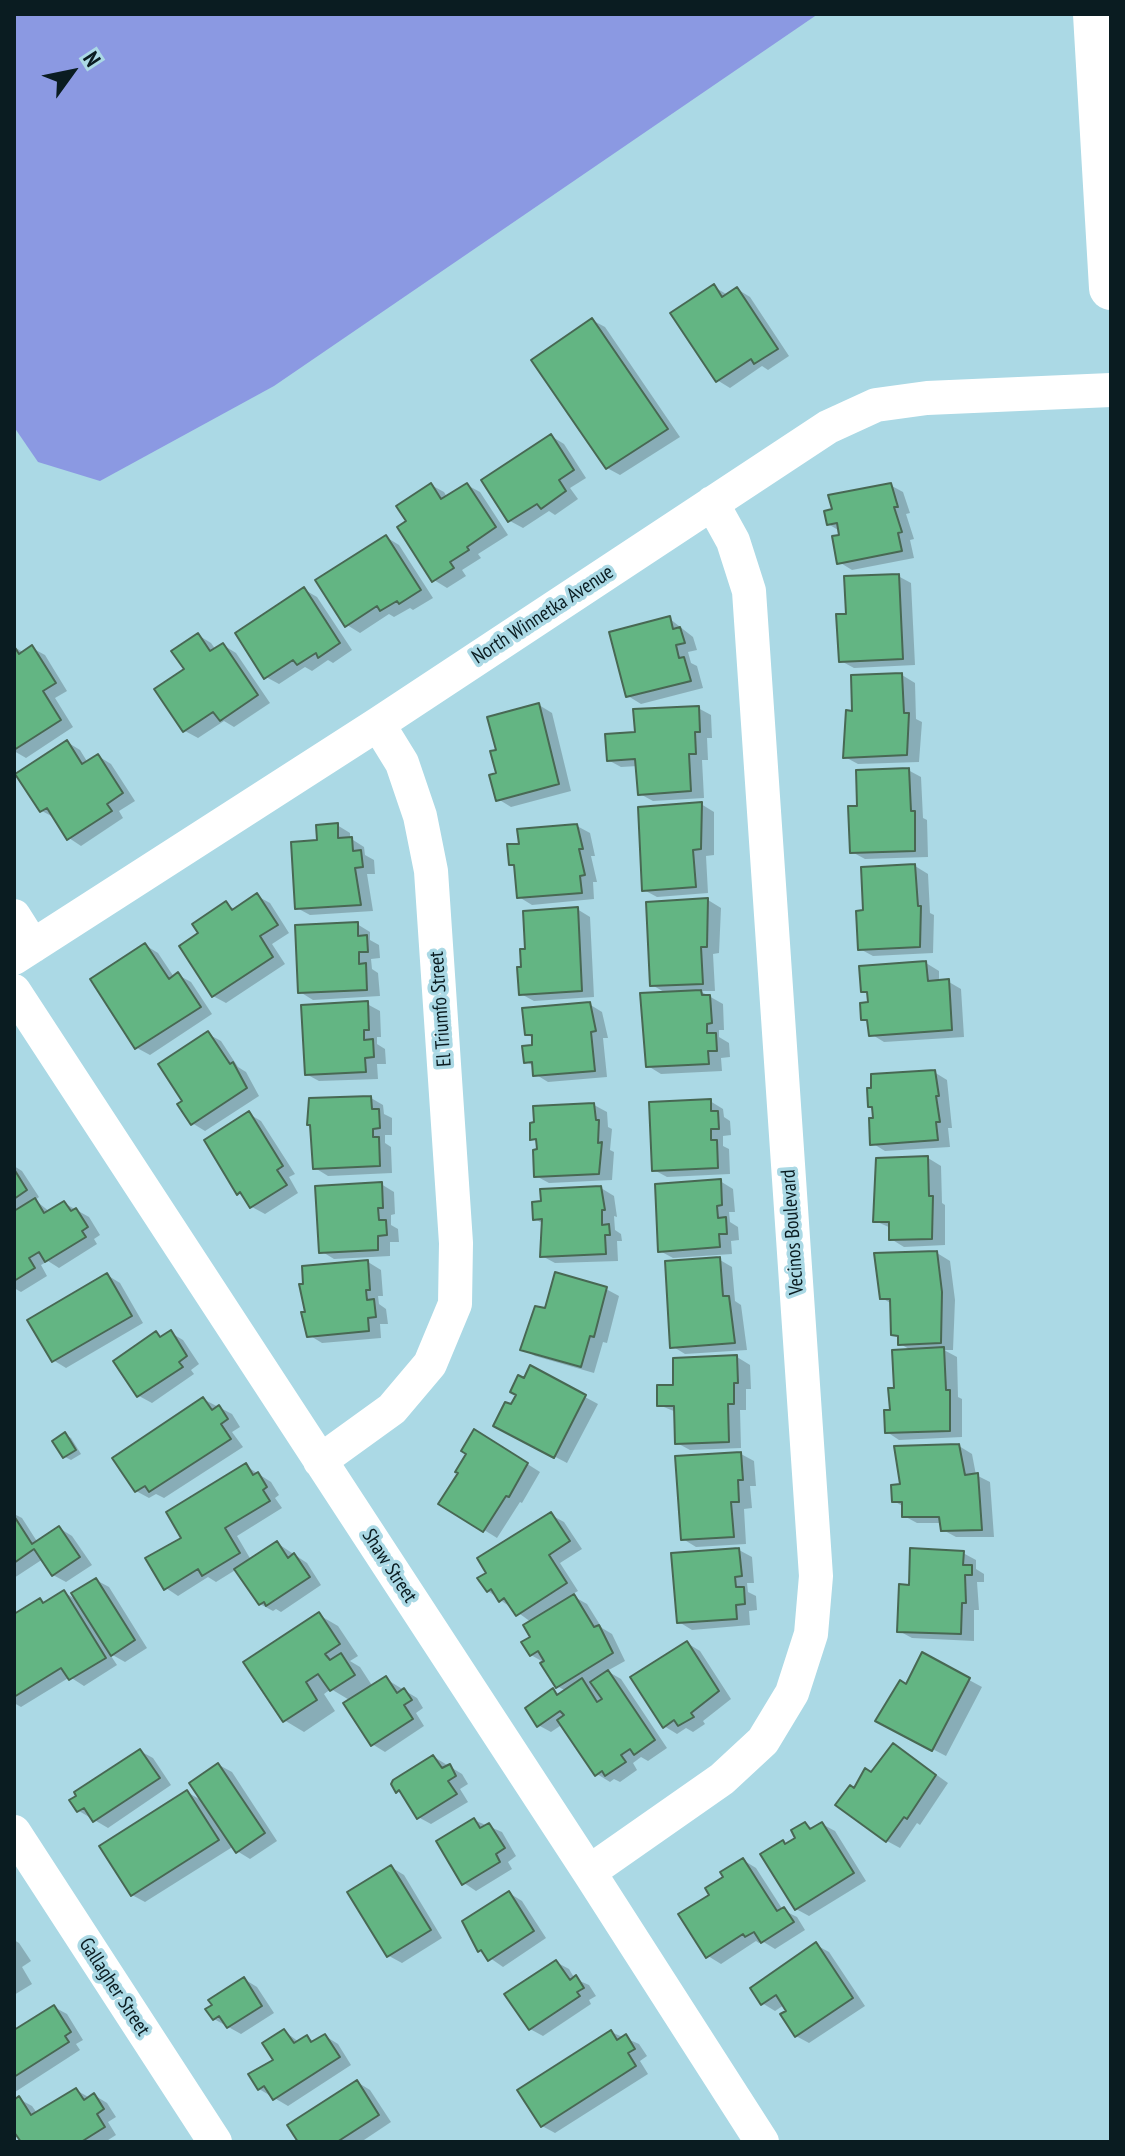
<!DOCTYPE html>
<html>
<head>
<meta charset="utf-8">
<style>
	body { margin:0 }
	#map { position:relative; width:1125px; height:2156px; overflow:hidden; background:#abd9e5; font-family:"PT Sans Narrow",sans-serif }
	canvas { display:block }
	.frame { position:absolute; inset:0; border:16px solid #0a1c21; pointer-events:none }
	.north { position:absolute; left:32px; top:32px; width:80px; height:80px; -webkit-text-stroke:6px #abd9e5; paint-order:stroke; rotate:57deg; font-size:22px; font-weight:700; line-height:32px; text-align:center; color:#0a1c21 }
	.north::after { content:''; display:block; margin:auto; width:28px; height:36px; background:#0a1c21; clip-path:polygon(50% 0,100% 100%,50% 72%,0 100%) }
</style>
</head>
<body>
<div id="map">
<canvas width="1125" height="2156"></canvas>
<div class="frame"></div>
<div class="north">N</div>
</div>
<script>
const c = document.querySelector('canvas').getContext('2d');
c.lineJoin = 'round';
function fillPath(path, color) {
  c.fillStyle = color;
  c.fill(path, 'evenodd');
}
function poly(rows) {
  const path = new Path2D();
  for (const r of rows) {
    path.moveTo(r[0], r[1]);
    for (let i = 2; i < r.length; i += 2) path.lineTo(r[i], r[i + 1]);
  }
  return path;
}
function strokePath(path, color, width, dash) {
  c.strokeStyle = color;
  c.lineWidth = width;
  c.lineCap = dash ? 'butt' : 'round';
  c.setLineDash(dash || []);
  c.stroke(path);
}
function drawText(font, color, halo, rows, align = 'center') {
  c.font = font + ' "PT Sans Narrow",sans-serif';
  c.lineWidth = 7;
  c.setLineDash([]);
  c.textBaseline = 'middle';
  c.strokeStyle = halo;
  c.fillStyle = color;
  for (const [text, x, y, turn = 0] of rows) {
    c.save();
    c.translate(x, y);
    c.rotate((+turn || 0) * Math.PI / 180);
    c.textAlign = isNaN(turn) ? turn : align;
    if (halo) c.strokeText(text, 0, 0);
    c.fillText(text, 0, 0);
    c.restore();
  }
}
const water = poly([
	[14,14,818,14,274,386,100,481,38,462,14,427]
]);
const shadow = poly([
	[714,287,728,295,737,289,750,297,789,356,768,370,762,366,730,388,717,380],
	[592,320,605,327,680,437,620,475,607,468],
	[551,436,564,444,586,478,570,488,578,499,555,515,549,511,523,528,510,521,484,481],
	[431,485,444,492,447,497,467,485,480,492,508,535,478,554,481,558,462,570,466,576,447,588,434,580,409,522],
	[890,485,903,492,910,513,906,514,914,539,910,540,914,558,852,570,839,562,840,531,828,524],
	[386,537,399,545,433,598,413,610,410,608,394,617,389,614,360,633,347,625],
	[898,576,911,583,915,665,854,668,841,661,849,616],
	[305,590,317,597,352,650,333,663,328,660,312,671,305,667,279,684,266,677],
	[670,619,693,637,697,650,688,652,691,663,697,666,703,688,641,704,628,696],
	[198,635,211,643,216,650,223,645,236,653,270,703,234,727,224,721,198,738,185,731,186,670],
	[14,647,23,652,32,648,45,655,67,691,55,698,73,727,26,758,14,751],
	[902,675,915,683,916,719,922,722,919,762,858,764,845,757],
	[539,705,552,713,571,791,511,807,498,799,498,751],
	[698,708,711,715,712,738,707,738,708,760,702,760,704,798,653,801,640,794,638,766,621,767,608,760,637,734],
	[67,742,80,750,88,763,98,756,111,764,135,801,119,811,123,818,81,846,69,838,55,818,42,811],
	[908,770,921,777,923,818,927,820,928,857,865,859,852,852,859,808],
	[701,804,714,812,714,855,706,856,708,893,657,897,644,890],
	[337,825,350,833,350,838,364,847,365,855,374,860,375,874,367,874,373,911,310,915,297,908,319,842],
	[577,826,590,833,595,856,591,856,597,882,593,882,594,899,532,905,519,897,516,867,511,864,521,846],
	[915,866,928,874,930,913,934,915,933,953,873,956,860,949,865,912],
	[257,896,270,903,289,933,272,944,285,964,226,1003,213,996,200,934,226,904,236,910],
	[708,900,721,908,719,953,713,954,715,991,700,991,723,1004,724,1030,719,1030,719,1037,729,1043,730,1057,721,1058,722,1071,661,1074,648,1066,666,993,652,985],
	[577,909,590,917,594,997,534,1001,521,994],
	[357,924,370,932,370,940,379,945,380,958,371,959,372,969,378,973,380,996,313,1000,300,992],
	[145,945,158,953,174,977,178,975,191,982,212,1014,150,1055,137,1048],
	[926,963,939,971,939,982,949,982,961,989,964,1037,884,1042,871,1034,870,1023,863,1019,870,1004,869,995,863,991],
	[367,1004,380,1011,381,1037,377,1037,377,1044,385,1049,386,1064,377,1064,378,1079,319,1081,306,1074],
	[589,1004,602,1012,608,1038,603,1038,607,1077,548,1082,535,1074,534,1066,526,1062,535,1047,534,1039,527,1034],
	[208,1034,221,1041,238,1067,246,1072,259,1096,205,1131,192,1123,184,1102],
	[934,1072,947,1080,952,1128,948,1128,950,1147,885,1151,872,1143,875,1120,874,1109,870,1106],
	[371,1098,383,1105,384,1114,392,1118,392,1135,385,1135,385,1143,391,1147,392,1173,328,1176,315,1168,312,1125],
	[710,1101,723,1109,724,1117,730,1121,731,1135,723,1136,723,1146,729,1149,730,1174,667,1177,654,1170],
	[594,1105,607,1112,608,1127,612,1129,610,1150,614,1152,612,1180,549,1183,536,1176,539,1142,532,1139],
	[249,1114,261,1121,295,1174,289,1177,298,1193,265,1214,252,1207,246,1198,238,1193],
	[928,1158,941,1166,942,1203,945,1205,945,1245,904,1247,891,1239,891,1228,875,1221],
	[14,1166,22,1171,39,1197,35,1200,50,1212,64,1203,89,1217,100,1235,94,1239,97,1244,59,1268,48,1261,41,1265,47,1276,21,1292,14,1288],
	[720,1181,733,1189,735,1212,729,1212,730,1222,738,1227,739,1240,731,1241,732,1254,673,1258,660,1251],
	[381,1184,394,1192,395,1214,391,1215,391,1225,398,1229,399,1242,390,1242,390,1256,334,1259,321,1251],
	[601,1188,614,1196,617,1217,614,1216,615,1230,621,1234,622,1241,617,1241,618,1261,555,1263,542,1256,544,1224,535,1219],
	[937,1253,950,1261,955,1300,953,1350,944,1350,957,1357,958,1397,962,1399,962,1437,899,1440,887,1432,896,1390,913,1351,900,1344,900,1338,893,1334,892,1304,882,1298],
	[720,1260,732,1267,735,1301,741,1305,747,1350,685,1354,672,1346],
	[368,1262,381,1270,383,1296,378,1296,379,1304,386,1309,388,1324,380,1324,381,1338,322,1343,309,1335,308,1314],
	[107,1275,120,1283,143,1323,66,1368,53,1360],
	[606,1289,619,1296,607,1343,603,1342,594,1373,535,1356,522,1349,546,1311],
	[171,1333,183,1340,199,1364,191,1370,194,1374,152,1403,139,1396,115,1361,156,1334,164,1338],
	[737,1357,750,1365,751,1389,746,1389,746,1410,740,1410,741,1448,690,1450,677,1443,676,1412,659,1405,675,1387],
	[531,1368,598,1404,567,1463,508,1432,511,1407],
	[203,1399,232,1414,240,1427,232,1432,243,1447,164,1498,156,1494,149,1498,136,1491],
	[66,1435,71,1438,81,1454,71,1460,65,1457,55,1441],
	[488,1439,540,1472,522,1503,520,1502,497,1538,441,1503],
	[959,1446,972,1454,976,1475,990,1482,994,1537,956,1537,943,1530,942,1523,917,1523,904,1516,904,1507,894,1501,902,1486],
	[741,1454,754,1461,756,1486,750,1486,752,1508,744,1509,746,1544,696,1547,683,1539],
	[246,1466,271,1482,279,1495,275,1498,282,1508,237,1536,251,1560,277,1543,307,1563,321,1585,281,1612,276,1609,273,1611,260,1604,237,1569,216,1582,208,1577,178,1596,166,1588,184,1539],
	[14,1514,22,1518,38,1543,59,1528,72,1536,92,1565,66,1582,53,1575,43,1559,14,1578],
	[551,1515,564,1522,582,1549,560,1563,578,1591,571,1595,587,1604,602,1628,612,1634,625,1661,607,1671,621,1679,667,1748,648,1761,641,1757,633,1763,637,1770,620,1782,614,1779,610,1782,597,1774,563,1724,551,1732,538,1725,553,1691,561,1695,566,1691,557,1686,545,1663,531,1655,531,1622,488,1591],
	[739,1550,752,1557,754,1583,747,1583,748,1592,756,1596,757,1610,749,1611,750,1625,692,1630,679,1622],
	[963,1553,976,1560,976,1569,984,1574,984,1582,977,1582,979,1610,974,1610,974,1641,912,1638,899,1631,911,1587],
	[96,1580,109,1587,147,1648,125,1662,109,1653,117,1665,84,1686,70,1677,21,1707,14,1703,14,1617,40,1600,46,1603,64,1592,78,1601],
	[319,1615,338,1626,358,1656,350,1661,360,1667,373,1687,386,1679,417,1698,423,1708,416,1713,424,1726,385,1752,372,1744,351,1701,331,1689,324,1694,335,1711,304,1732,284,1720],
	[687,1643,700,1651,731,1699,703,1721,705,1724,693,1732,686,1728,677,1734,664,1726],
	[923,1655,982,1687,946,1756,890,1727],
	[140,1751,153,1758,171,1785,108,1828,79,1811],
	[906,1753,948,1783,920,1825,917,1823,900,1848,887,1841,855,1790,872,1774],
	[434,1757,462,1774,468,1784,460,1789,468,1802,431,1824,418,1817,405,1796,397,1791],
	[219,1765,232,1772,277,1841,250,1859,237,1851,234,1846,145,1902,132,1895,187,1792,204,1802],
	[474,1820,502,1832,516,1856,508,1862,512,1869,476,1891,464,1883],
	[805,1824,814,1829,822,1824,835,1831,866,1881,809,1916,796,1909,783,1843,787,1845,798,1839],
	[743,1860,756,1868,783,1910,797,1917,805,1930,775,1949,762,1941,759,1943,756,1941,721,1964,708,1956,712,1896],
	[391,1867,404,1875,442,1938,402,1963,389,1956],
	[509,1893,522,1901,546,1938,503,1967,480,1951],
	[14,1940,19,1943,31,1961,22,1967,32,1984,14,1995],
	[816,1945,829,1952,865,2006,809,2043,796,2036,784,2005,775,2011,762,2003],
	[556,1962,569,1969,575,1979,589,1985,596,1996,589,2000,591,2004,543,2036,530,2029],
	[244,1979,257,1987,274,2013,241,2034,214,2019],
	[54,2007,67,2014,83,2040,76,2044,80,2050,15,2092,14,2033],
	[284,2031,299,2042,307,2037,315,2042,325,2036,338,2044,351,2065,288,2106,259,2089,276,2061],
	[611,2032,639,2044,647,2056,640,2061,648,2074,555,2133,542,2126],
	[357,2082,370,2090,391,2122,361,2142,300,2142],
	[76,2090,90,2098,94,2095,107,2103,116,2117,108,2122,116,2135,105,2142,23,2142,14,2128,14,2102,19,2099,32,2106,37,2113]
]);
const building = poly([
	[714,284,722,297,737,287,778,349,754,364,751,359,716,382,670,313,714,284],
	[592,318,668,429,606,469,531,360,592,318],
	[551,434,574,470,559,480,566,491,541,509,537,504,508,522,481,480,551,434],
	[431,483,441,499,467,483,496,527,467,547,469,550,450,562,454,568,432,582,397,527,406,521,396,506,431,483],
	[891,483,898,507,894,507,902,532,898,533,902,551,837,564,832,536,839,535,837,523,827,525,824,511,832,509,828,495,891,483],
	[386,535,421,590,399,604,397,601,380,611,377,606,345,627,315,580,386,535],
	[899,574,903,659,839,662,836,614,846,614,844,576,899,574],
	[304,587,340,643,318,658,316,653,297,665,293,660,264,679,235,633,304,587],
	[670,616,673,629,680,627,685,643,676,645,679,658,684,657,691,681,626,697,609,632,670,616],
	[198,633,210,651,223,643,258,695,220,721,213,712,183,732,154,689,184,669,171,651,198,633],
	[32,645,56,683,43,691,61,720,14,750,14,646,19,654,32,645],
	[902,673,904,713,909,713,907,755,843,758,846,710,852,711,851,675,902,673],
	[539,703,559,784,496,801,489,775,496,773,490,751,496,750,487,717,539,703],
	[699,706,700,732,695,732,696,754,689,754,691,791,638,795,635,759,607,761,605,734,635,732,633,709,699,706],
	[67,740,82,764,98,754,123,793,107,804,112,811,67,840,47,808,40,812,15,774,67,740],
	[909,768,911,811,915,811,915,851,850,853,848,806,857,806,856,770,909,768],
	[702,802,701,849,693,850,696,887,642,891,638,807,702,802],
	[338,823,338,838,352,837,353,851,361,850,363,867,355,868,361,905,295,909,291,842,317,840,316,825,338,823],
	[577,824,583,849,579,849,585,875,580,876,582,893,517,898,514,865,509,865,507,844,519,844,517,829,577,824],
	[915,864,918,906,921,906,920,947,858,950,856,911,863,910,861,867,915,864],
	[257,893,278,925,260,936,273,957,212,997,179,946,198,933,192,924,226,901,232,910,257,893],
	[708,898,707,947,701,947,703,984,650,986,646,902,708,898],
	[578,907,582,991,519,995,517,967,521,967,520,949,525,949,523,911,578,907],
	[358,922,358,936,367,935,368,952,359,952,359,964,366,963,367,990,298,993,295,925,358,922],
	[145,943,169,979,178,972,201,1007,135,1049,90,979,145,943],
	[926,961,928,981,949,979,952,1030,869,1036,867,1020,861,1020,860,1003,868,1002,867,992,861,992,859,966,926,961],
	[701,990,702,995,710,995,712,1023,707,1024,707,1033,716,1033,717,1051,708,1051,709,1064,646,1067,640,993,701,990],
	[368,1001,369,1030,364,1030,364,1040,373,1039,374,1057,365,1058,366,1072,305,1075,301,1005,368,1001],
	[590,1002,596,1031,591,1032,595,1071,533,1076,532,1062,524,1063,522,1046,532,1045,532,1035,525,1035,522,1008,590,1002],
	[208,1031,230,1064,233,1062,247,1088,191,1125,177,1104,182,1101,158,1064,208,1031],
	[935,1070,939,1096,936,1096,940,1122,936,1122,938,1140,870,1145,869,1118,873,1118,872,1107,868,1107,867,1088,871,1088,871,1074,935,1070],
	[371,1096,372,1109,379,1109,380,1128,373,1129,373,1137,379,1137,380,1166,313,1169,310,1125,307,1125,309,1098,371,1096],
	[711,1099,711,1111,718,1111,719,1129,711,1129,711,1140,717,1140,718,1168,652,1171,649,1102,711,1099],
	[594,1103,596,1120,599,1120,598,1143,602,1142,599,1174,534,1177,533,1150,537,1149,536,1139,530,1140,530,1123,534,1122,533,1106,594,1103],
	[249,1111,283,1166,277,1170,287,1185,250,1208,240,1192,237,1195,204,1140,249,1111],
	[928,1156,929,1196,933,1196,932,1239,889,1240,889,1222,873,1222,876,1158,928,1156],
	[14,1169,27,1190,14,1199,14,1169],
	[721,1179,722,1205,717,1206,718,1218,726,1217,727,1234,719,1234,720,1247,658,1252,655,1184,721,1179],
	[382,1182,383,1208,378,1208,379,1220,386,1220,387,1235,378,1236,378,1250,319,1253,315,1186,382,1182],
	[601,1186,605,1210,602,1210,602,1225,609,1224,610,1235,605,1235,606,1254,540,1257,542,1219,533,1220,532,1202,541,1201,540,1189,601,1186],
	[35,1198,44,1213,64,1201,71,1211,76,1208,88,1227,82,1231,86,1237,45,1262,39,1252,29,1258,35,1268,14,1281,14,1211,35,1198],
	[937,1251,942,1292,941,1343,898,1345,898,1336,891,1335,890,1299,880,1299,874,1253,937,1251],
	[720,1257,723,1296,729,1296,735,1343,670,1348,665,1261,720,1257],
	[368,1260,370,1290,366,1290,367,1300,374,1299,376,1317,368,1318,369,1331,307,1337,301,1312,305,1312,299,1284,303,1284,302,1266,368,1260],
	[555,1272,607,1287,594,1337,590,1336,581,1367,520,1350,535,1306,545,1308,555,1272],
	[107,1273,132,1316,52,1362,27,1320,107,1273],
	[171,1330,187,1356,179,1362,183,1367,137,1397,113,1361,156,1331,160,1337,171,1330],
	[944,1347,946,1390,950,1390,950,1431,885,1433,884,1410,890,1410,888,1388,894,1388,892,1350,944,1347],
	[737,1355,738,1383,734,1383,734,1404,728,1404,729,1442,675,1444,674,1406,657,1406,657,1385,673,1385,673,1358,737,1355],
	[530,1365,586,1395,554,1458,493,1426,505,1402,511,1404,516,1395,510,1392,518,1375,524,1378,530,1365],
	[203,1397,212,1410,219,1405,228,1419,221,1424,231,1439,149,1492,145,1486,135,1492,112,1458,203,1397],
	[474,1429,528,1463,509,1497,506,1496,483,1532,438,1504,458,1473,455,1472,466,1454,461,1451,474,1429],
	[65,1432,76,1450,63,1458,52,1441,65,1432],
	[959,1444,965,1475,978,1473,982,1530,941,1531,939,1517,902,1517,902,1502,892,1502,891,1485,900,1484,894,1446,959,1444],
	[741,1452,743,1480,738,1480,739,1502,731,1502,734,1537,681,1540,675,1456,741,1452],
	[246,1463,253,1475,258,1472,267,1487,263,1490,270,1501,225,1528,240,1553,202,1576,198,1569,164,1590,145,1558,181,1538,166,1512,246,1463],
	[551,1512,570,1541,549,1555,567,1583,516,1616,504,1598,499,1602,491,1589,487,1592,477,1578,486,1573,477,1558,551,1512],
	[14,1516,32,1544,59,1526,80,1557,52,1576,34,1549,14,1563,14,1516],
	[277,1541,288,1558,294,1553,310,1577,266,1606,264,1602,259,1605,234,1569,277,1541],
	[739,1548,742,1576,735,1577,736,1587,744,1587,745,1604,736,1605,737,1619,677,1623,671,1553,739,1548],
	[910,1548,964,1551,963,1565,972,1565,972,1575,965,1575,966,1603,962,1603,961,1634,897,1632,899,1584,909,1585,910,1548],
	[96,1578,135,1640,111,1656,71,1593,96,1578],
	[64,1590,106,1658,69,1680,61,1668,14,1697,14,1614,40,1598,43,1603,64,1590],
	[574,1594,594,1627,599,1625,613,1653,556,1688,540,1663,544,1661,538,1651,530,1656,521,1642,530,1637,523,1625,574,1594],
	[319,1612,340,1644,325,1654,330,1660,341,1653,355,1675,330,1691,318,1674,306,1682,317,1700,283,1722,243,1662,319,1612],
	[687,1641,719,1691,691,1713,694,1717,678,1726,674,1720,663,1728,630,1677,687,1641],
	[922,1652,970,1678,932,1751,875,1721,900,1680,906,1684,922,1652],
	[608,1670,655,1740,634,1755,630,1749,621,1755,626,1762,605,1776,602,1771,595,1776,557,1720,564,1715,560,1711,537,1727,525,1708,553,1688,557,1695,582,1678,597,1702,602,1699,590,1682,608,1670],
	[386,1676,397,1693,404,1688,412,1700,404,1705,413,1719,371,1746,343,1703,386,1676],
	[893,1743,936,1775,907,1819,904,1817,886,1842,835,1805,850,1785,854,1788,865,1768,871,1772,893,1743],
	[140,1749,160,1778,93,1822,84,1808,77,1812,69,1800,76,1796,74,1792,140,1749],
	[433,1755,442,1768,450,1764,456,1776,448,1781,457,1794,417,1819,399,1790,396,1793,391,1784,393,1780,433,1755],
	[218,1763,265,1833,236,1853,189,1783,218,1763],
	[187,1790,219,1840,131,1896,99,1846,187,1790],
	[474,1818,480,1828,489,1823,505,1848,496,1854,500,1862,462,1885,436,1841,474,1818],
	[805,1822,810,1829,822,1822,854,1873,795,1910,760,1854,783,1840,785,1844,795,1838,791,1830,805,1822],
	[743,1858,777,1911,784,1907,794,1922,761,1943,754,1932,745,1937,743,1934,706,1958,678,1914,709,1895,705,1888,723,1877,720,1872,743,1858],
	[391,1865,431,1930,387,1957,347,1892,391,1865],
	[509,1891,534,1931,488,1961,481,1950,478,1952,462,1921,509,1891],
	[816,1942,853,1998,795,2037,780,2014,786,2011,776,1995,761,2005,750,1988,816,1942],
	[556,1960,570,1980,576,1975,584,1988,577,1992,580,1996,529,2030,504,1994,556,1960],
	[244,1977,262,2006,227,2028,219,2016,213,2020,205,2009,212,2005,208,2000,244,1977],
	[54,2005,71,2032,65,2036,69,2042,14,2077,14,2030,54,2005],
	[284,2029,294,2043,307,2035,311,2042,325,2034,340,2057,273,2100,264,2086,258,2090,248,2074,273,2060,262,2043,284,2029],
	[611,2030,617,2040,626,2034,635,2049,628,2053,636,2066,541,2127,517,2090,611,2030],
	[357,2080,379,2115,337,2142,298,2142,287,2125,357,2080],
	[76,2088,84,2100,94,2093,104,2109,97,2114,105,2127,81,2142,21,2142,14,2132,14,2100,19,2096,31,2115,76,2088]
]);
const street = poly([
	[14,916,33,946],
	[14,958,378,724,828,427,876,405,927,398,1111,390],
	[14,991,589,1872,762,2142],
	[320,1461,392,1409,430,1364,455,1304,456,1243,431,871,420,816,402,763,378,724],
	[14,1832,215,2142],
	[589,1872,722,1779,763,1741,792,1693,811,1634,816,1576,749,591,733,541,712,503]
]);
const secondary = poly([
	[1095,14,1111,288]
]);
const streetNames = [
	["North Winnetka Avenue",543,615,-33],
	["El Triumfo Street",441,1009,-94],
	["Vecinos Boulevard",793,1232,-94],
	["Shaw Street",389,1566,57],
	["Gallagher Street",114,1987,57]
];
fillPath(water, '#8b99e2');
fillPath(shadow, '#0003');
fillPath(building, '#63b583');
strokePath(building, '#486853', 2);
strokePath(street, '#fff', 34);
strokePath(secondary, '#fff', 44);
drawText('20px', '#0a1c21', '#abd9e5', streetNames);
</script>
</body>
</html>
